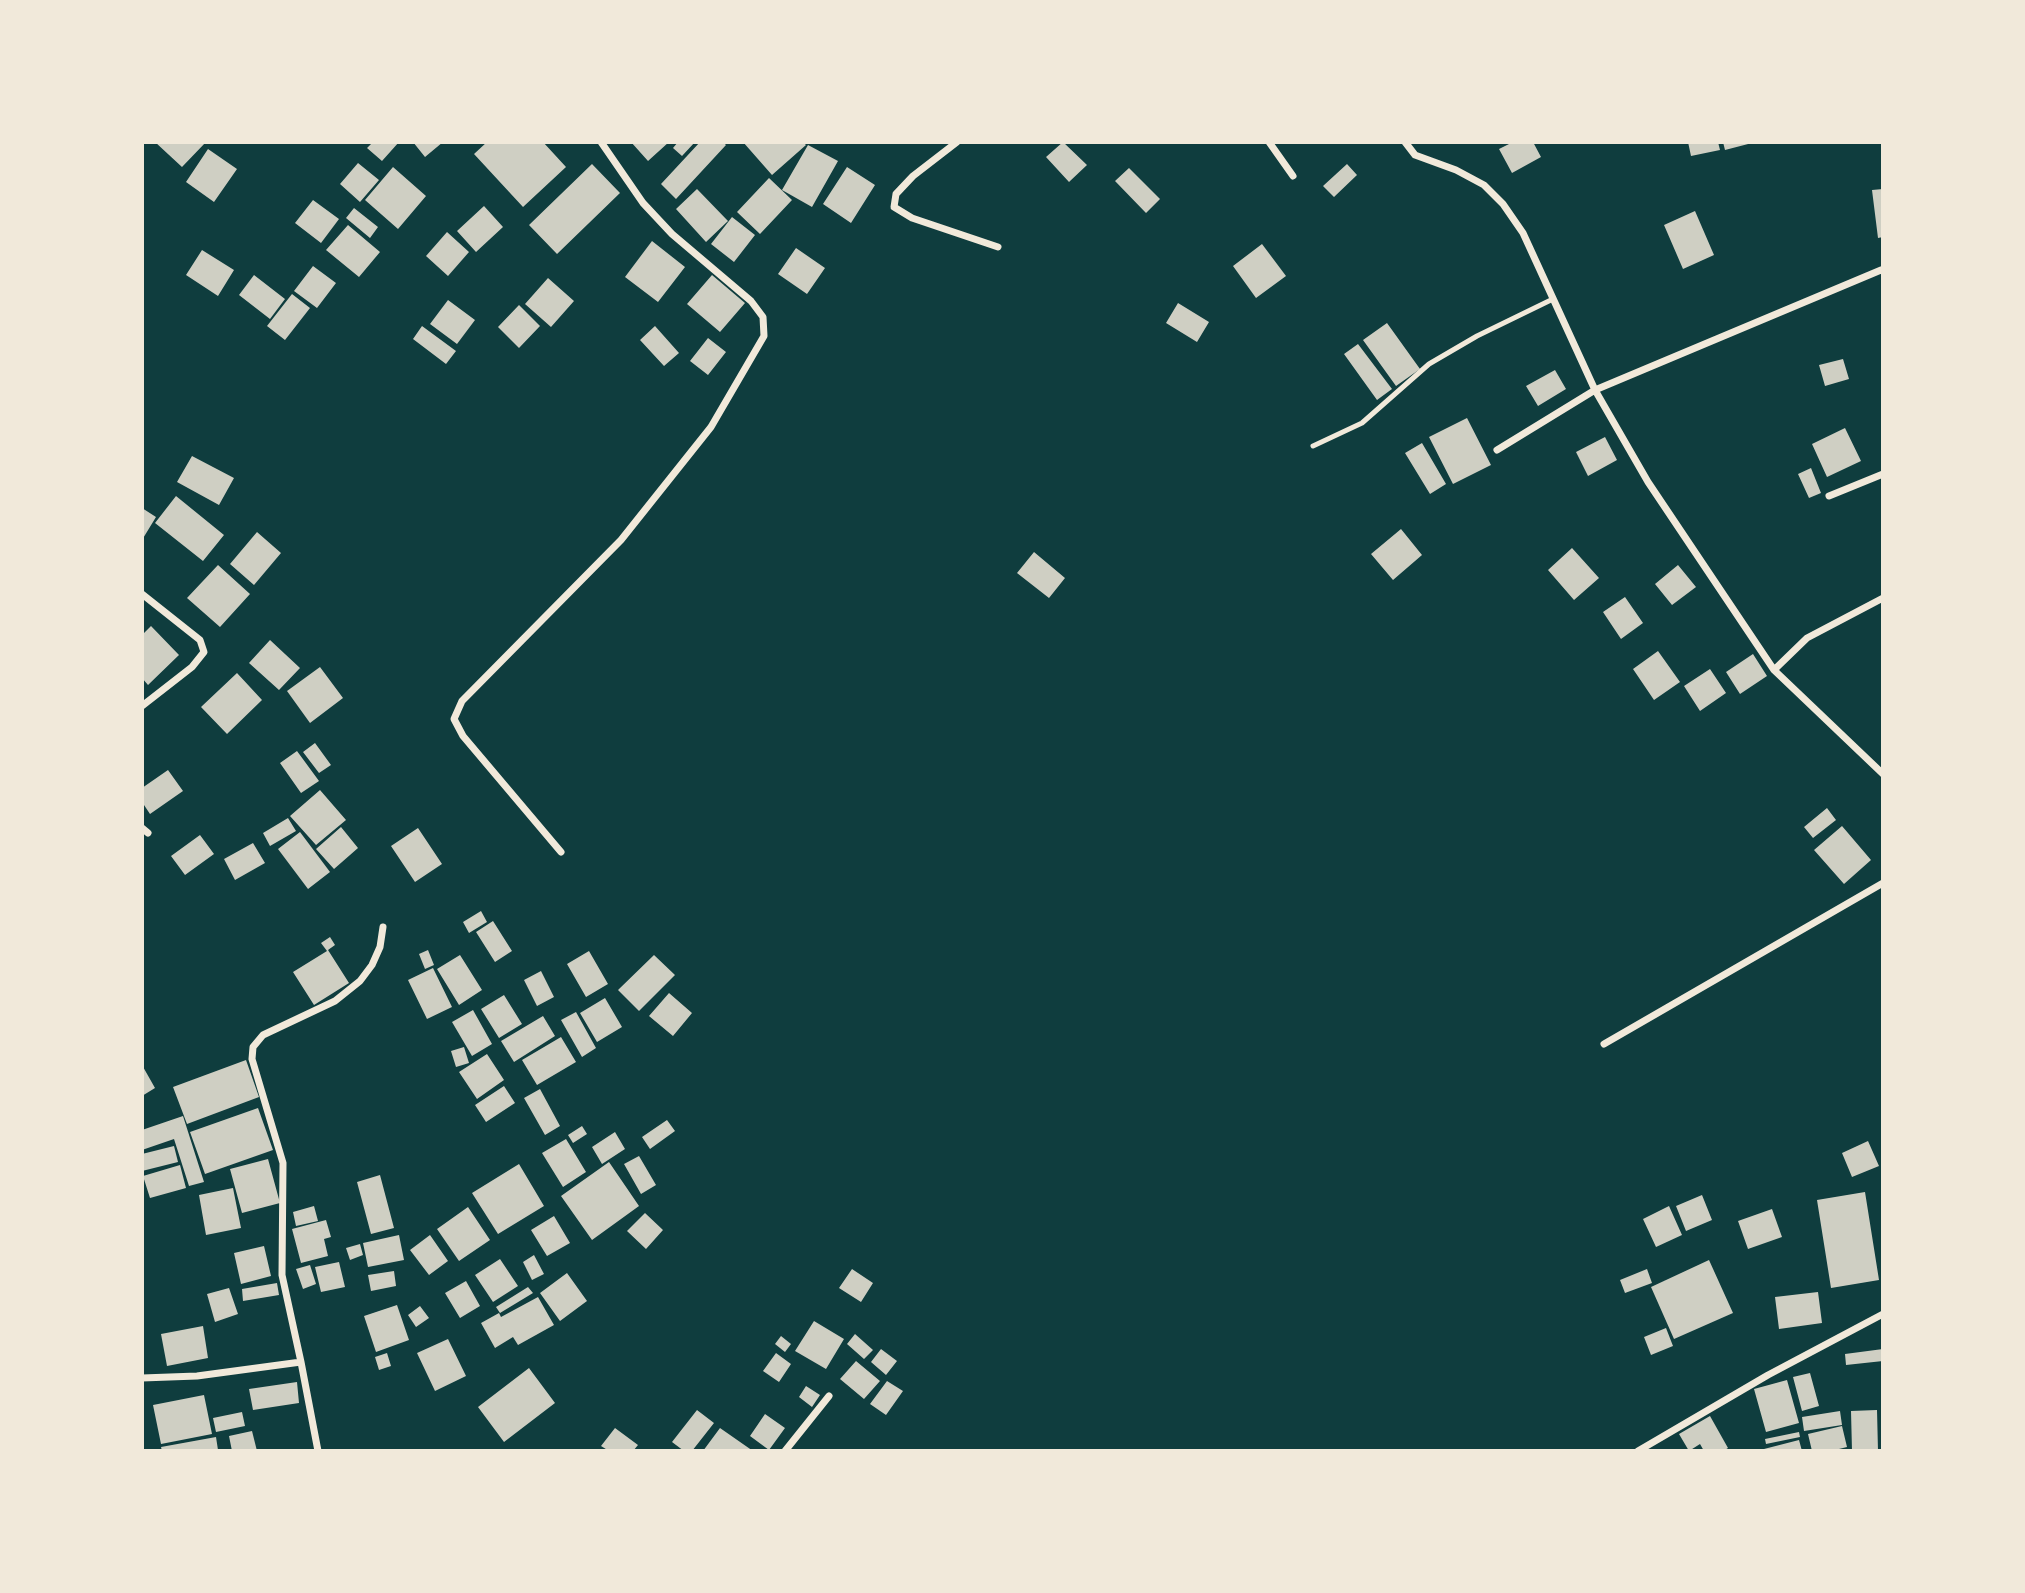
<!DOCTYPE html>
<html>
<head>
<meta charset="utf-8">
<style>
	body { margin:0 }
	#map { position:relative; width:2025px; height:1593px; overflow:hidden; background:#0f3d3e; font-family:Barlow,sans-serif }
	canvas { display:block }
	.frame { position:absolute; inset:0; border:144px solid #f1e9da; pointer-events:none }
</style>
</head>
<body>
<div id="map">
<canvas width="2025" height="1593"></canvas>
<div class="frame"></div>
</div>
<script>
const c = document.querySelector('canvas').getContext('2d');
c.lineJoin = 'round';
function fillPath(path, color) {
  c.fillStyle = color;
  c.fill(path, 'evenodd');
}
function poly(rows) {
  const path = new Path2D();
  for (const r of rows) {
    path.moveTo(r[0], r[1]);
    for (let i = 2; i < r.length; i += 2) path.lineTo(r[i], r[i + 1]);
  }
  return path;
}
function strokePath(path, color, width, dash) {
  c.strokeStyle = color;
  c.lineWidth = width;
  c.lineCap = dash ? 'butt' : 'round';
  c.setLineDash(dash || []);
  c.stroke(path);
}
const building = poly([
	[155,142,206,142,182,167],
	[373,142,399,142,382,161,367,148],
	[413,142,443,142,425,157],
	[487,142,543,142,566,167,523,207,474,154],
	[631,142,669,142,648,161],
	[678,142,695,142,682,156,673,148],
	[700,142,723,142,726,145,676,199,661,184],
	[743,142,803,142,806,145,772,175],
	[1063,142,1087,165,1069,182,1046,157],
	[1513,142,1533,142,1541,157,1512,173,1499,149],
	[1688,142,1718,142,1720,150,1691,156],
	[1723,142,1752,142,1752,143,1725,150],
	[808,145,838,161,812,207,782,190],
	[208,149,237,169,214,202,186,182],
	[358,163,379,180,360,202,340,184],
	[592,164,620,193,557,254,529,225],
	[1347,164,1357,175,1334,197,1323,186],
	[393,167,426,196,398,229,365,200],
	[847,167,875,185,851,223,823,204],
	[1129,168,1160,199,1146,213,1115,181],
	[769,178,792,200,760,234,737,212],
	[697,189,728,221,706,242,676,209],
	[1883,189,1883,237,1878,238,1872,190],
	[313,200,339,219,321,243,295,223],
	[484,206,503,227,476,252,457,231],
	[354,208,378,227,370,238,346,218],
	[1695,211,1714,255,1683,269,1664,225],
	[732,217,755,235,734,262,711,244],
	[348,225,380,252,359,277,326,250],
	[447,232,469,252,448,276,426,256],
	[652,241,685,267,658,302,625,277],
	[1262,244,1286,276,1256,298,1233,266],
	[796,248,825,268,807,294,778,274],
	[202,250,234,270,218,296,186,275],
	[313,266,336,283,317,308,294,291],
	[254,275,285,299,270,319,239,295],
	[712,275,745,303,720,332,687,304],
	[548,278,574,301,551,327,525,304],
	[292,294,310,308,285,340,267,326],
	[448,300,475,320,457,344,430,324],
	[1178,303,1209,322,1197,342,1166,323],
	[519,305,540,326,519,348,498,327],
	[1387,323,1420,369,1396,386,1363,340],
	[422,326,456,351,446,364,413,339],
	[655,326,679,353,664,366,640,340],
	[708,338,726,352,708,375,690,361],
	[1358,344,1392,389,1377,400,1344,354],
	[1843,359,1849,379,1825,386,1819,365],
	[1555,370,1566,389,1538,406,1526,386],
	[1467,418,1491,465,1453,484,1429,437],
	[1845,428,1861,461,1827,477,1812,444],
	[1605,437,1617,460,1588,476,1576,452],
	[1422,443,1446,484,1430,494,1405,453],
	[192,456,234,478,219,505,177,482],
	[1811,468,1821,493,1809,498,1798,474],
	[176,496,224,535,203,561,155,523],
	[142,508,156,517,142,540],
	[1401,529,1422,555,1393,580,1371,554],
	[257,532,281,553,254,585,230,564],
	[1572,548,1599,578,1574,600,1548,570],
	[1034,552,1065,578,1049,598,1017,573],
	[218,565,250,594,220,627,187,598],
	[1678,565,1696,587,1672,605,1655,584],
	[1625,597,1643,623,1621,639,1603,612],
	[151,626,179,655,148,685,142,678,142,635],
	[270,640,300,668,279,690,249,663],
	[1658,651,1680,682,1654,700,1633,669],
	[1753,654,1767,676,1740,694,1726,672],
	[320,667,343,698,310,723,287,691],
	[1710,669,1726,693,1700,711,1684,686],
	[237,673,262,700,227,734,201,707],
	[315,743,331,765,319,773,303,752],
	[297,751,319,781,301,793,280,763],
	[168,770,183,791,150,814,142,802,142,788],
	[320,790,346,820,316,845,290,816],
	[1827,808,1836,820,1813,838,1804,827],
	[288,818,296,831,270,846,263,833],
	[1842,826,1871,860,1844,884,1814,850],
	[341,827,358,848,334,869,316,849],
	[418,828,442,864,415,882,391,846],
	[300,832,330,872,308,889,278,849],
	[200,835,214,854,185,875,171,856],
	[253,843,265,863,235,880,224,859],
	[481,911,487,922,469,933,463,922],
	[493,921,512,951,495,962,476,932],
	[330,937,335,945,328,950,349,983,314,1005,293,972,327,951,321,943],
	[428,950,434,965,425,969,419,954],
	[589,951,608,984,586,997,567,964],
	[460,955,482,990,459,1005,437,969],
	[654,955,675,975,639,1011,618,990],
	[433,968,452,1007,427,1019,408,980],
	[541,971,554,997,537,1006,524,980],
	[669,993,692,1013,673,1036,649,1016],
	[504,995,522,1024,499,1038,481,1009],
	[605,998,622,1027,597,1042,580,1013],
	[473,1010,492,1044,472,1056,452,1022],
	[576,1012,596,1048,582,1057,561,1020],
	[543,1016,555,1036,514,1062,501,1041],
	[561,1037,576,1062,537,1085,522,1060],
	[464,1047,469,1063,456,1067,451,1051],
	[487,1054,504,1080,477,1099,459,1072],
	[246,1060,259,1097,187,1124,173,1087],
	[142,1065,155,1088,142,1096],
	[504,1086,515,1103,486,1122,475,1105],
	[540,1089,560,1126,545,1135,524,1098],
	[258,1108,273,1150,205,1174,190,1132],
	[183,1116,204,1182,189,1186,174,1139,142,1150,142,1130],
	[667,1120,675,1131,650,1149,642,1137],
	[582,1126,587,1134,573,1143,568,1135],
	[615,1132,625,1149,602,1164,592,1147],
	[566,1139,586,1172,563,1187,542,1153],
	[1868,1141,1879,1166,1852,1177,1842,1153],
	[174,1146,178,1162,142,1171,142,1154],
	[639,1156,656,1185,641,1194,624,1164],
	[268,1159,280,1203,242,1213,230,1169],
	[609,1162,639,1206,592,1240,561,1196],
	[519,1164,544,1206,498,1234,472,1193],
	[180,1165,186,1188,150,1198,143,1176],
	[380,1175,394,1228,371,1234,357,1182],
	[233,1188,241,1228,206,1235,199,1195],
	[1865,1192,1879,1280,1831,1288,1817,1200],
	[1702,1195,1712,1220,1686,1231,1676,1206],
	[314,1206,318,1221,296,1226,293,1212],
	[1669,1206,1682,1235,1656,1247,1643,1219],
	[468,1207,490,1240,459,1261,437,1229],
	[1772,1209,1782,1237,1748,1249,1738,1221],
	[645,1213,663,1230,646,1249,627,1231],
	[554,1216,570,1243,547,1256,531,1230],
	[326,1220,331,1237,324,1239,328,1256,301,1263,292,1229],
	[399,1235,404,1260,368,1267,363,1243],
	[430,1235,448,1261,429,1275,410,1250],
	[360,1244,363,1255,350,1260,346,1248],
	[264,1246,271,1276,241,1284,234,1253],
	[534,1255,544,1274,532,1280,523,1262],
	[500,1259,518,1286,493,1302,475,1275],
	[1709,1260,1733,1313,1674,1339,1651,1287],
	[339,1262,345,1287,321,1292,315,1267],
	[310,1265,316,1284,303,1289,296,1269],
	[852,1269,873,1283,861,1302,839,1288],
	[1647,1269,1652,1283,1625,1293,1620,1280],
	[394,1271,396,1286,371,1291,368,1275],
	[567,1273,587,1301,560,1321,540,1293],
	[466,1281,480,1306,460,1318,445,1293],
	[277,1283,279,1295,243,1301,242,1289],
	[528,1287,533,1293,500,1313,496,1307],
	[229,1288,238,1314,215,1322,207,1294],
	[1818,1292,1822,1323,1779,1329,1775,1297],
	[538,1297,554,1325,518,1345,513,1337,495,1348,481,1323,499,1313,501,1317],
	[397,1305,409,1340,376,1352,364,1316],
	[420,1306,429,1318,416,1327,408,1315],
	[814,1321,844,1339,826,1369,795,1351],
	[203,1326,208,1358,167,1366,161,1334],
	[1666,1328,1673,1346,1651,1355,1644,1337],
	[855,1334,873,1350,864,1359,847,1344],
	[781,1336,791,1344,785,1352,775,1344],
	[448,1339,466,1376,435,1391,417,1353],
	[881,1349,897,1361,886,1375,871,1362],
	[1883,1349,1883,1361,1846,1365,1845,1354],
	[387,1353,391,1366,379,1370,375,1357],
	[776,1353,791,1364,779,1382,763,1371],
	[856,1361,880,1381,864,1399,840,1379],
	[529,1368,555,1403,504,1442,478,1407],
	[1810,1373,1819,1406,1802,1411,1793,1377],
	[1787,1380,1799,1423,1766,1432,1754,1389],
	[887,1381,903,1391,886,1415,870,1404],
	[297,1382,299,1403,253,1410,249,1389],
	[806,1386,820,1395,812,1407,799,1397],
	[204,1395,212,1434,161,1444,153,1405],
	[697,1410,714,1423,692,1451,684,1451,672,1442],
	[1877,1410,1878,1451,1852,1451,1851,1411],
	[1840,1411,1842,1425,1804,1431,1802,1417],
	[242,1412,245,1426,216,1432,213,1418],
	[765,1414,785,1428,769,1450,750,1436],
	[1710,1416,1728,1448,1723,1451,1704,1451,1700,1444,1689,1451,1679,1434],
	[1842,1426,1847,1447,1831,1451,1812,1451,1808,1434],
	[615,1428,638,1445,633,1451,609,1451,601,1446],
	[720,1428,753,1451,703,1451],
	[252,1431,257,1451,232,1451,229,1436],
	[1799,1432,1800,1437,1766,1444,1765,1439],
	[216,1437,218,1450,162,1451,161,1447],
	[1799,1440,1802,1451,1764,1451,1764,1449]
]);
const service = poly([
	[1313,446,1362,423,1429,364,1477,336,1553,299]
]);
const minor = poly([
	[957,142,913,176,896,194,894,207,912,218,998,247],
	[1269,142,1293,176],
	[1405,142,1415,155,1456,170,1484,185,1503,204,1523,233,1595,390,1497,450],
	[1881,270,1595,390,1648,482,1774,670,1883,774],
	[1829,496,1883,474],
	[142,594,200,640,204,652,192,667,142,706],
	[1774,670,1807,638,1883,598],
	[142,828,148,833],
	[561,852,463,736,454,719,462,701,621,540,711,427,764,336,763,317,751,301,672,234,643,203,601,142],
	[1604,1044,1883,883],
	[301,1362,282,1275,283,1163,252,1059,253,1047,263,1035,335,1001,360,981,372,965,380,947,383,927],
	[142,1378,197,1376,301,1362,318,1451],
	[785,1451,829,1396],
	[1638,1451,1768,1375,1883,1314]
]);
fillPath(building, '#cfcfc3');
strokePath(service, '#f1e9da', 5);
strokePath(minor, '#f1e9da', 7);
</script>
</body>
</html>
